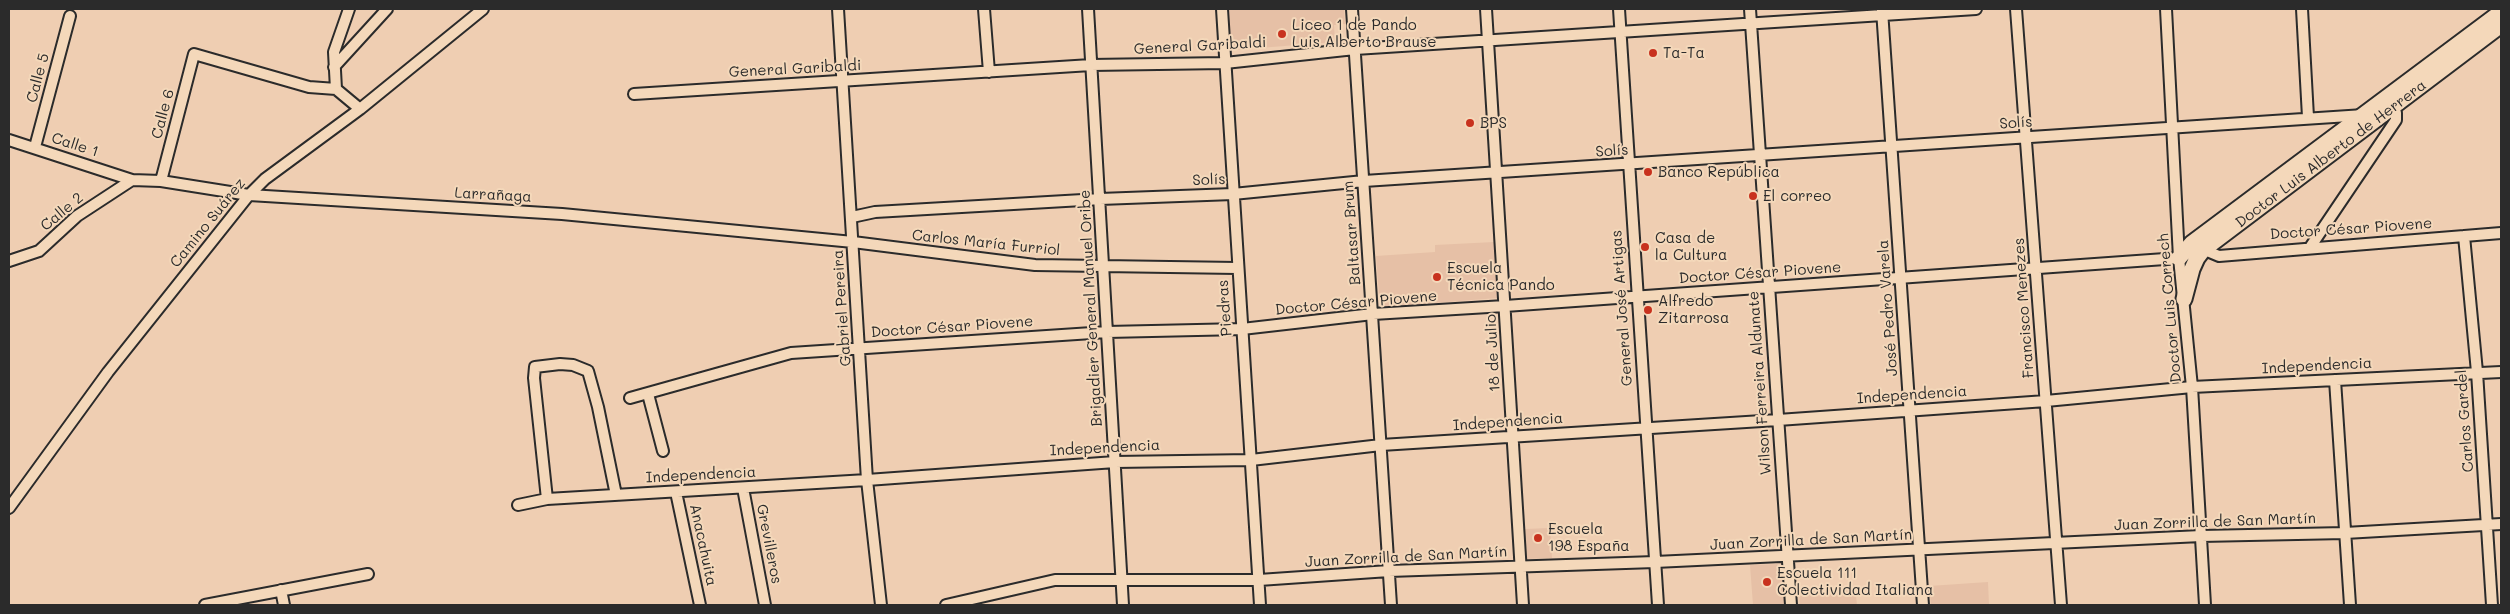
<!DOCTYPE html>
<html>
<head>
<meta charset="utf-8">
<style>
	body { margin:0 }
	#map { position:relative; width:2510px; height:614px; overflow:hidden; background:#efceb2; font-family:Mali,sans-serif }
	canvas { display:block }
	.frame { position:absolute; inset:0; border:10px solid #2b2b2b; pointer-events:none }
</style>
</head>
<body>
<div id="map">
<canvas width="2510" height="614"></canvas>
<div class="frame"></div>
</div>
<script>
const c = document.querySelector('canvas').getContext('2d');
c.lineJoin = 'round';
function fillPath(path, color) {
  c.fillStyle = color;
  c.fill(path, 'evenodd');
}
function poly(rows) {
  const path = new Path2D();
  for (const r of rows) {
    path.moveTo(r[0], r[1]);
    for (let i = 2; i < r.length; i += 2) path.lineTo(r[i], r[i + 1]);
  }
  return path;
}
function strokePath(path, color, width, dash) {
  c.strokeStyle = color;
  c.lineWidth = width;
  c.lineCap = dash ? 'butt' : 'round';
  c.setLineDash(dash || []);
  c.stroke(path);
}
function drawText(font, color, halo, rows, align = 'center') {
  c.font = font + ' Mali,sans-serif';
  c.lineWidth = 4;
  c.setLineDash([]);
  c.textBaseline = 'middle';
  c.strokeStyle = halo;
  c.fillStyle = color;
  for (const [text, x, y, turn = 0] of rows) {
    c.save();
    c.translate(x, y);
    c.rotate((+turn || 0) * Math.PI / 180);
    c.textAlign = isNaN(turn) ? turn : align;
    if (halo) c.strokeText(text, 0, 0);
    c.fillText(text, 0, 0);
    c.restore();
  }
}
const built = poly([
	[1228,9,1344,9,1345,24,1334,25,1335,42,1234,50,1230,46],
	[1494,242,1497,298,1385,307,1384,294,1379,294,1376,256,1435,252,1435,245],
	[1550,528,1552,558,1527,559,1525,529],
	[1777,564,1781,567,1784,605,1753,605,1750,565],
	[1988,582,1989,605,1931,605,1929,586],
	[1855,588,1857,605,1800,605,1799,592]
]);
const street = poly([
	[838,9,867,480,881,605],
	[984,9,989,72],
	[1088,9,1123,605],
	[1222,9,1260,605],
	[1352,9,1391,605],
	[1486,9,1523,605],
	[1619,9,1658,605],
	[1750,9,1791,605],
	[2016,9,2061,605],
	[2166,9,2179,258,2192,387,2205,605],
	[2302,9,2308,117],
	[1882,10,1923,605],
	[334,67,387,9],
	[336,89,360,109],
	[634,94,1091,65,1225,63,1355,49,1976,9],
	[9,140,132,180,161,181,249,195,562,214,853,242,1035,265,1237,268],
	[35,147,70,16],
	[161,181,194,54,309,87,336,89,334,52,349,9],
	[852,217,875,212,1100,199,1233,194,1364,181,2364,115],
	[2464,236,2477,372,2492,605],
	[2311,246,2396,120,2396,113,2390,102],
	[2200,248,2219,256,2501,233],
	[9,261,39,251,77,216,132,180],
	[2335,380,2350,605],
	[648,394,663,451],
	[630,398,791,353,1107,332,1242,329,1373,314,1505,306,2179,258],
	[743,488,765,605],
	[676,492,700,605],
	[547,499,534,378,535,367,560,364,573,365,588,371,598,407,616,495],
	[518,505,547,499,867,480,1115,462,1251,460,1381,445,1778,420,2046,401,2192,387,2501,372],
	[9,508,108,372,249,195,265,179,360,109,483,9],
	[281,590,284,605],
	[205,605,368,574],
	[946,605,1055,580,1259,580,1389,571,1655,562,2201,536,2345,533,2501,524]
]);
const secondary = poly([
	[2179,258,2192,243,2501,12],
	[2184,299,2192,269,2197,258,2203,250,2501,25]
]);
const markers = [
	[1282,34,5,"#c8321e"],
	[1653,53,5,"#c8321e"],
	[1470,123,5,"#c8321e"],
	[1648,172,5,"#c8321e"],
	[1753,196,5,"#c8321e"],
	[1645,247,5,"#c8321e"],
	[1437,277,5,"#c8321e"],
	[1648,310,5,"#c8321e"],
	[1538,538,5,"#c8321e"],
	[1767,582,5,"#c8321e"]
];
const poiNames = [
	["Liceo 1 de Pando",1292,25],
	["Luis Alberto Brause",1292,42],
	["Ta-Ta",1663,53],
	["BPS",1480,123],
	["Banco República",1658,172],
	["El correo",1763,196],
	["Casa de",1655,238],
	["la Cultura",1655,255],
	["Escuela",1447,268],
	["Técnica Pando",1447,285],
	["Alfredo",1658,301],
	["Zitarrosa",1658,318],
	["Escuela",1548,529],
	["198 España",1548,546],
	["Escuela 111",1777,573],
	["Colectividad Italiana",1777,590]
];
const streetNames = [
	["General Garibaldi",1200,46,-3],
	["General Garibaldi",795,69,-3],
	["Calle 5",38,78,-75],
	["Calle 6",163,114,-75],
	["Solís",2016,123,-4],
	["Calle 1",75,145,18],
	["Solís",1612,151,-4],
	["Doctor Luis Alberto de Herrera",2331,154,-37],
	["Solís",1209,180,-2],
	["Larrañaga",493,195,3],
	["Calle 2",62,212,-40],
	["Camino Suárez",208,223,-51],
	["Doctor César Piovene",2351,229,-4],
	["Baltasar Brum",1352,233,-94],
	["Carlos María Furriol",986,243,6],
	["Doctor César Piovene",1760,273,-4],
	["Doctor César Piovene",1356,303,-5],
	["Gabriel Pereira",842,308,-94],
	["Brigadier General Manuel Oribe",1091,308,-93],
	["Piedras",1225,308,-94],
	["General José Artigas",1622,308,-94],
	["José Pedro Varela",1888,308,-94],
	["Francisco Menezes",2024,308,-94],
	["Doctor Luis Correch",2170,308,-95],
	["Doctor César Piovene",952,327,-4],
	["18 de Julio",1493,353,-93],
	["Independencia",2317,366,-3],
	["Wilson Ferreira Aldunate",1760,383,-94],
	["Independencia",1912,395,-4],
	["Carlos Gardel",2465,421,-94],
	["Independencia",1508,422,-4],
	["Independencia",1105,448,-3],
	["Independencia",701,475,-3],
	["Juan Zorrilla de San Martín",2215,522,-2],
	["Juan Zorrilla de San Martín",1811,540,-3],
	["Grevilleros",769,544,79],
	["Anacahuita",703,545,78],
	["Juan Zorrilla de San Martín",1406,557,-3]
];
fillPath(built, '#e6c0a6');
strokePath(street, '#2b2b2b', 14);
strokePath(secondary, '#2b2b2b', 19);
strokePath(street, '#f4d8ba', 10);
strokePath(secondary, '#f4d8ba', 15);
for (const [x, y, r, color] of markers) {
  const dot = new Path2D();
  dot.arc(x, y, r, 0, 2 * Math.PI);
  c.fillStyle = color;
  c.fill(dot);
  strokePath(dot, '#f4d8ba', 2);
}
drawText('15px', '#2b2b2b', '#f4d8ba', poiNames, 'left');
drawText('15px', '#2b2b2b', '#f4d8ba', streetNames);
</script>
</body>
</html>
